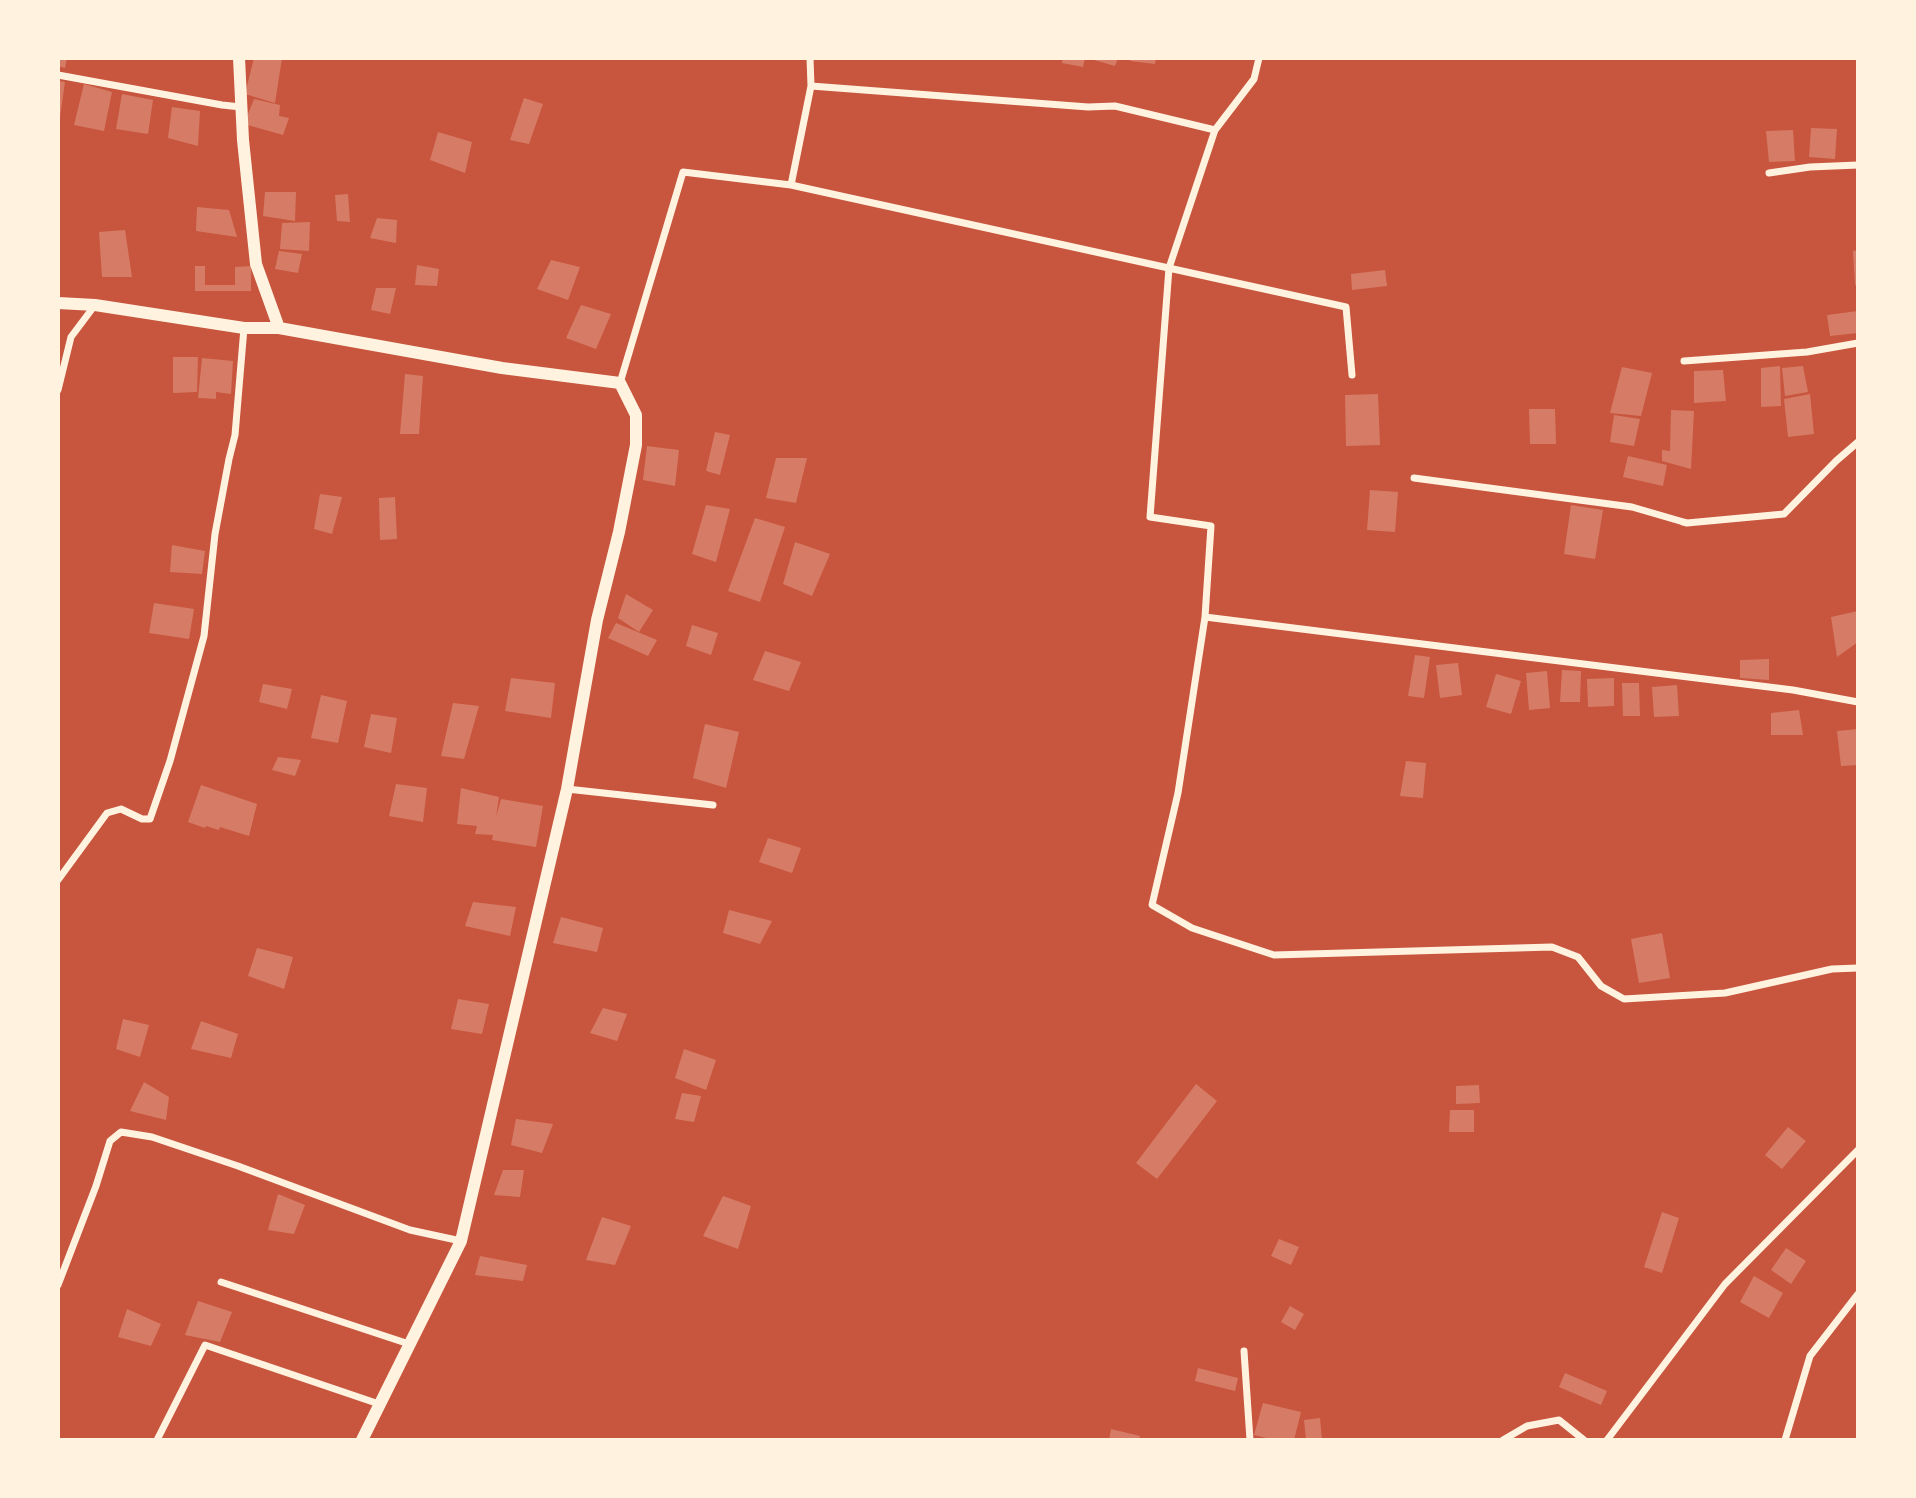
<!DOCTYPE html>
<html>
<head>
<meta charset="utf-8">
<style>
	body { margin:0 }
	#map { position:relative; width:1916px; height:1498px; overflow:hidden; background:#c8553d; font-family:Lato,sans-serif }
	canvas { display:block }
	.frame { position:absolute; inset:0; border:60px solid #fff3e0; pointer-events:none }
</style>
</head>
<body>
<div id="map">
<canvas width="1916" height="1498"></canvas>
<div class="frame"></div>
</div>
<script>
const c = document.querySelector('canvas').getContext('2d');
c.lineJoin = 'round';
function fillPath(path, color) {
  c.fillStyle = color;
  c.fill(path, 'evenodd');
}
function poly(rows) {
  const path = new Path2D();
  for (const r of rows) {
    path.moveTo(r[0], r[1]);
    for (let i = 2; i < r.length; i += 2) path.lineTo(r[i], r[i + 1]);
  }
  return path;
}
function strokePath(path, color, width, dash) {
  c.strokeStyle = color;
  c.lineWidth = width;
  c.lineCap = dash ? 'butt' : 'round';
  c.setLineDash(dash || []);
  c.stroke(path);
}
const building = poly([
	[58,58,67,58,65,68,58,66],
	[254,58,282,58,275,103,245,94],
	[1063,58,1085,58,1083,67,1062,63],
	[1095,58,1118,58,1115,66,1094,60],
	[1131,58,1156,58,1155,64,1130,61],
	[58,81,65,82,59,124,58,124],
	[84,84,112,92,104,131,74,125],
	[122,94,153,100,148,134,116,129],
	[524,98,543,104,529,144,510,140],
	[254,99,280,105,279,116,289,118,283,135,244,124],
	[172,107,200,111,198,146,168,138],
	[1811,128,1837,129,1835,159,1809,157],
	[1793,130,1795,161,1769,162,1766,131],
	[438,132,472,142,465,173,430,160],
	[265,192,296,192,295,221,263,216],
	[348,194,350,222,337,221,335,195],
	[197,207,229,210,237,237,196,231],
	[377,218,397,220,396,243,370,238],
	[310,222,309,251,280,249,282,223],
	[125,230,132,277,102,277,99,232],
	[1858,250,1858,284,1855,285,1853,251],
	[279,251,302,254,298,273,275,269],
	[551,260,580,267,568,300,537,289],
	[417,265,439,269,437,286,415,285],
	[195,266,205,266,205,285,235,285,235,267,251,266,251,291,195,291],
	[1385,270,1387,286,1352,290,1351,274],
	[376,288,396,288,390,314,371,310],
	[581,305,611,314,596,349,566,338],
	[1858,311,1858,333,1830,336,1827,315],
	[173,357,198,357,197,392,173,393],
	[202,358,233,361,231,394,216,392,216,399,198,398],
	[1780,366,1781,406,1761,407,1761,368],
	[1803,366,1808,392,1785,396,1782,368],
	[1622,367,1652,373,1641,416,1610,413],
	[1723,370,1726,401,1694,403,1694,371],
	[405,374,423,376,419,434,400,434],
	[1378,394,1380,445,1346,446,1345,395],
	[1810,394,1814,434,1788,437,1784,399],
	[1529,409,1555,409,1556,444,1530,444],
	[1671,410,1694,411,1691,469,1662,461,1662,450,1670,451],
	[1614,415,1640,419,1634,446,1610,442],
	[715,432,730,435,720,475,706,471],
	[647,446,679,450,675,486,643,480],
	[1628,456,1667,465,1663,486,1623,477],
	[776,458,807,458,796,503,766,498],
	[1370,490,1398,492,1395,532,1367,530],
	[320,494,342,497,332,534,314,529],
	[395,497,397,539,380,540,379,498],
	[706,505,730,509,716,562,692,554],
	[1571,505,1603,510,1595,559,1564,554],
	[755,518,785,527,760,602,728,591],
	[795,542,830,554,812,596,783,584],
	[172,545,205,551,202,574,170,572],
	[626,594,653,610,639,632,618,618],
	[154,603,194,609,189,639,149,633],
	[1858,611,1858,642,1837,657,1831,617],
	[616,623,657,640,648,656,608,638],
	[692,625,718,633,711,655,686,646],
	[765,651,801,662,789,691,753,680],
	[1415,655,1430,657,1424,698,1408,696],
	[1769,659,1769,680,1740,678,1740,660],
	[1458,663,1462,695,1440,698,1436,665],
	[1562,670,1581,671,1580,702,1560,702],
	[1547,671,1550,708,1529,710,1526,673],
	[1496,674,1521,681,1511,714,1486,707],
	[511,678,555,683,551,718,505,711],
	[1614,678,1614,706,1588,707,1587,679],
	[1622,683,1639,683,1640,716,1623,716],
	[263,684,292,689,287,709,259,702],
	[1677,685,1679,716,1654,717,1652,687],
	[321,695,347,701,338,743,311,738],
	[453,703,479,706,464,759,441,756],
	[1799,710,1803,735,1771,735,1771,713],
	[371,714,397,718,391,753,364,747],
	[705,724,739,732,726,788,693,778],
	[1858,729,1858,765,1841,766,1837,731],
	[278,757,301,760,295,776,272,770],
	[1406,761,1426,763,1423,798,1400,796],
	[396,784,427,788,423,822,389,816],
	[201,785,257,804,249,836,220,827,219,830,206,826,205,828,188,822],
	[461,788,499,797,496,817,501,799,543,806,536,847,492,840,493,835,475,834,477,826,457,824],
	[768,838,801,848,792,873,759,862],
	[473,902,516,907,510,936,465,926],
	[729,910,772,921,760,944,723,933],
	[561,917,603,928,597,952,553,943],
	[1662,933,1670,978,1639,983,1631,939],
	[257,948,293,957,284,989,248,976],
	[458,999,489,1004,482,1034,451,1029],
	[603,1008,627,1014,617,1041,590,1033],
	[123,1019,149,1025,140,1057,116,1049],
	[201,1021,238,1034,231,1058,191,1049],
	[684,1049,716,1060,706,1090,675,1078],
	[144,1082,169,1097,166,1120,130,1111],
	[1196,1084,1217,1101,1157,1179,1136,1163],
	[1479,1085,1480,1103,1456,1104,1456,1086],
	[682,1093,701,1096,694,1122,675,1119],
	[1450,1110,1474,1110,1474,1132,1449,1132],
	[516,1119,553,1124,542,1153,511,1145],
	[1788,1127,1806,1141,1782,1169,1765,1155],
	[503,1170,524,1170,520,1197,494,1195],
	[278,1194,305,1205,294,1234,268,1230],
	[723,1196,751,1206,738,1249,703,1236],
	[1662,1212,1679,1218,1662,1273,1644,1267],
	[602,1217,631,1226,615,1265,586,1260],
	[1279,1239,1299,1247,1291,1265,1271,1256],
	[1786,1248,1806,1261,1791,1284,1771,1270],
	[480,1256,527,1265,523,1281,475,1275],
	[1754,1276,1783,1293,1769,1318,1740,1302],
	[198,1301,232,1312,220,1342,185,1335],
	[1290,1306,1304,1314,1295,1330,1281,1322],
	[127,1309,161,1324,151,1346,118,1337],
	[1198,1368,1238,1378,1235,1391,1195,1381],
	[1565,1373,1607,1391,1601,1405,1559,1387],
	[1263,1403,1301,1412,1294,1440,1275,1440,1254,1435],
	[1320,1418,1322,1440,1306,1440,1304,1420],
	[1111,1429,1140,1436,1139,1440,1109,1440]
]);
const minor = poly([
	[1259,58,1254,79,1215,130,1169,268,1150,517,1211,526,1205,617,1178,793,1152,905,1192,928,1274,955,1552,947,1578,957,1601,986,1624,999,1725,993,1832,969,1858,968],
	[58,75,222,105,241,107],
	[811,86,1088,107,1115,106,1215,130],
	[1769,173,1810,167,1858,165],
	[791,185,811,86,810,58],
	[1684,361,1807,352,1858,343],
	[620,383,683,172,791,185,1346,307,1352,375],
	[58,390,71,337,95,305],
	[1414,478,1632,507,1687,523],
	[1683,522,1687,523,1784,514,1836,461,1858,442],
	[1205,617,1793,690,1858,702],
	[567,789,713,805],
	[58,880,107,813,121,809,142,819,150,819,170,761,204,636,215,534,229,459,235,435,244,328],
	[221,1282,409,1344],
	[58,1285,96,1186,110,1141,121,1132,152,1137,238,1166,410,1230,461,1241],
	[1244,1351,1250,1440],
	[157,1440,205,1345,379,1404],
	[1503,1440,1527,1426,1559,1420,1584,1440],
	[1607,1440,1725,1284,1858,1150],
	[1785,1440,1810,1356,1858,1294]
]);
const tertiary = poly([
	[239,58,243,140,256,264,279,328],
	[58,303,95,305,244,328,279,328,502,368,620,383,636,415,636,445,619,532,597,620,567,789,461,1241,362,1440]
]);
fillPath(building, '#d67c66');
strokePath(minor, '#fff3e0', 7);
strokePath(tertiary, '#fff3e0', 12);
</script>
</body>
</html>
